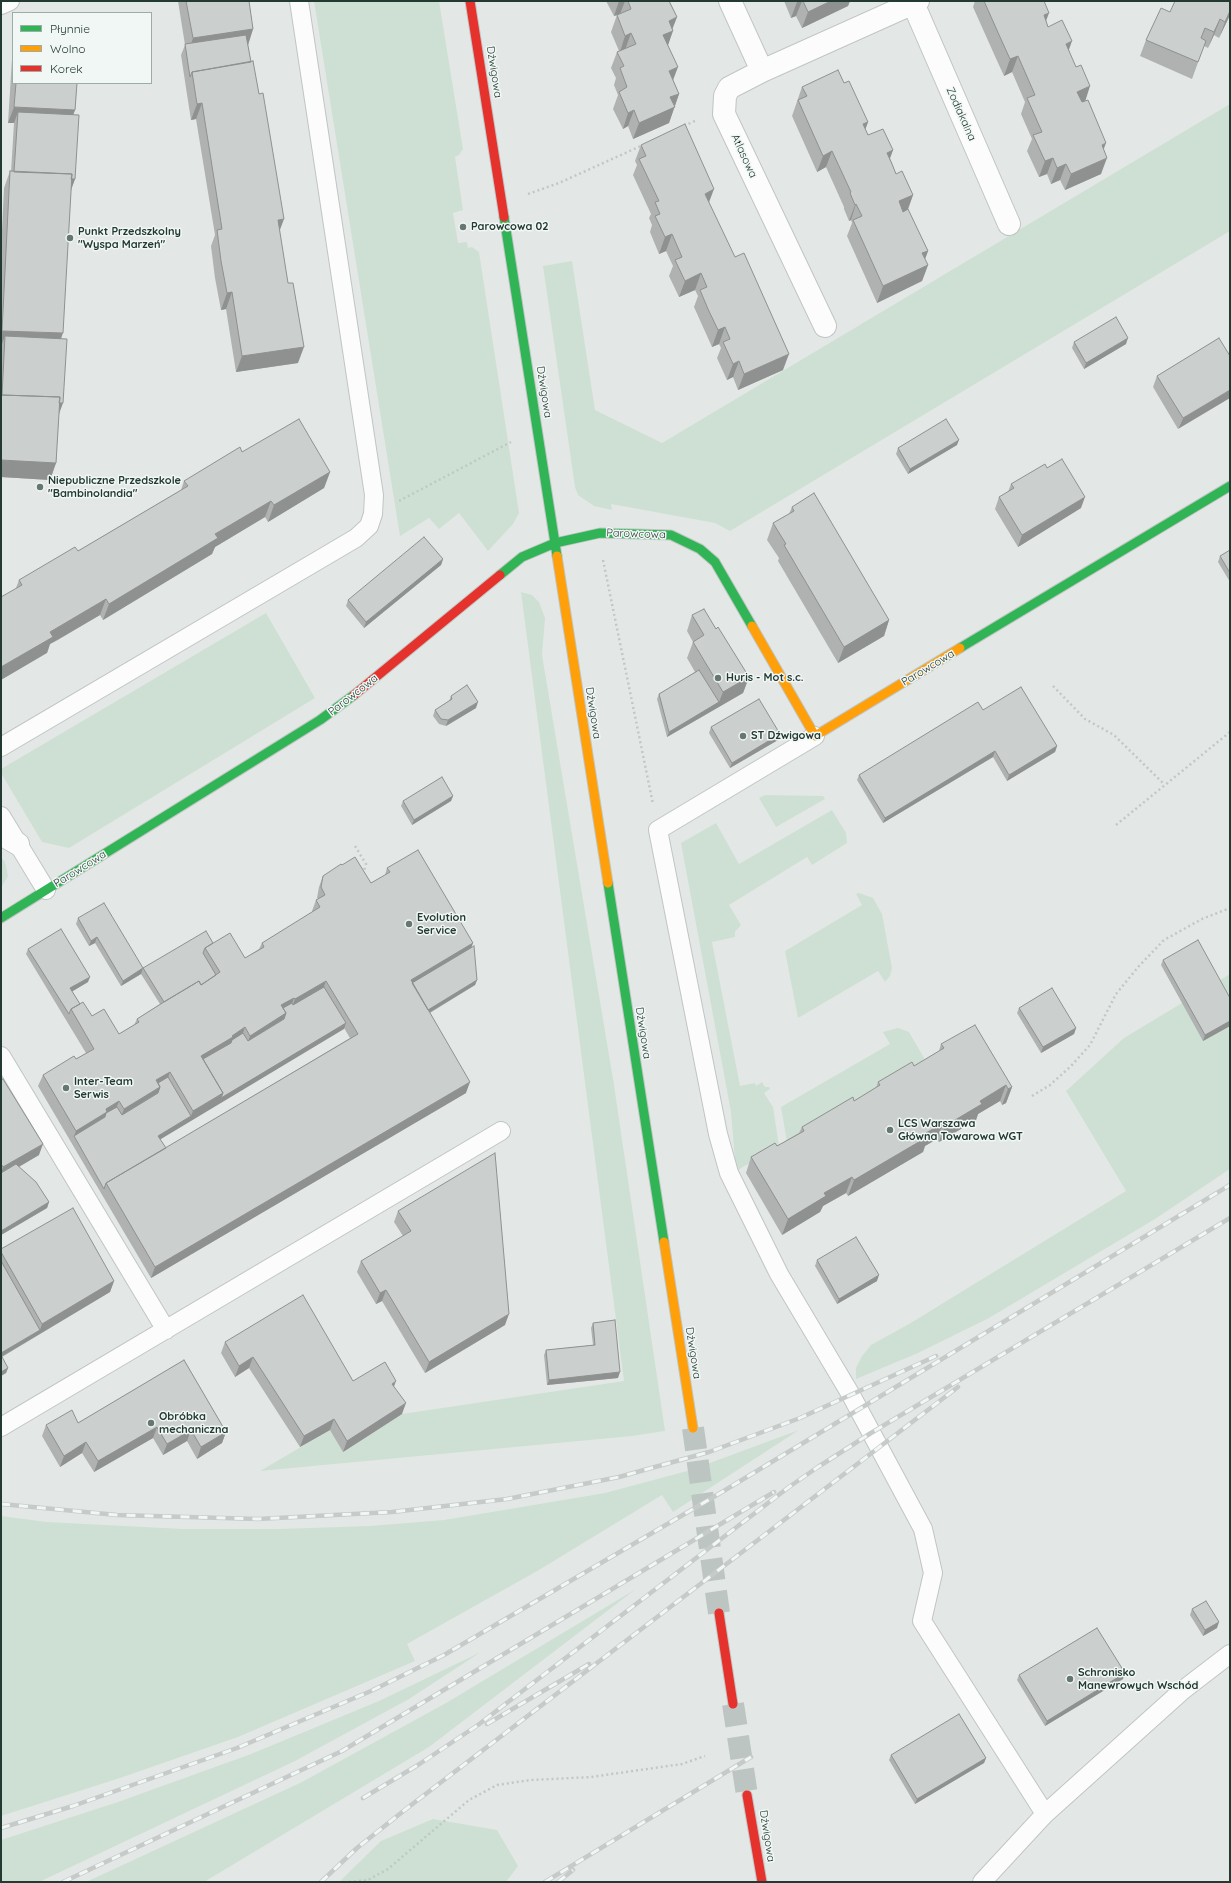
<!DOCTYPE html>
<html>
<head>
<meta charset="utf-8">
<style>
	body { margin:0 }
	#map { position:relative; width:1231px; height:1883px; overflow:hidden; background:#e3e8e6; font-family:Quicksand,sans-serif }
	canvas { display:block }
	.frame { position:absolute; inset:0; border:2px solid #233a33; pointer-events:none }
	.legend { position:absolute; left:12px; top:12px; width:140px; height:72px; box-sizing:border-box; background:#f1f7f4; border:1px solid #9faba7; margin:0; padding:5px 7px; list-style:none; font-size:12px; color:#233a33 }
	.legend li { display:flex; align-items:center; gap:8px; height:20px }
	.legend b { width:20px; border:1px solid #9faba7 }
</style>
</head>
<body>
<div id="map">
<canvas width="1231" height="1883"></canvas>
<div class="frame"></div>
<ul class="legend">
<li><b style="height:5px;background:#30b455"></b>Płynnie</li>
<li><b style="height:5px;background:#ff9f0a"></b>Wolno</li>
<li><b style="height:5px;background:#e5322d"></b>Korek</li>
</ul>
</div>
<script>
const c = document.querySelector('canvas').getContext('2d');
c.lineJoin = 'round';
function fillPath(path, color) {
  c.fillStyle = color;
  c.fill(path, 'evenodd');
}
function poly(rows) {
  const path = new Path2D();
  for (const r of rows) {
    path.moveTo(r[0], r[1]);
    for (let i = 2; i < r.length; i += 2) path.lineTo(r[i], r[i + 1]);
  }
  return path;
}
function strokePath(path, color, width, dash) {
  c.strokeStyle = color;
  c.lineWidth = width;
  c.lineCap = dash ? 'butt' : 'round';
  c.setLineDash(dash || []);
  c.stroke(path);
}
function drawText(font, color, halo, rows, align = 'center') {
  c.font = font + ' Quicksand,sans-serif';
  c.lineWidth = 3;
  c.setLineDash([]);
  c.textBaseline = 'middle';
  c.strokeStyle = halo;
  c.fillStyle = color;
  for (const [text, x, y, turn = 0] of rows) {
    c.save();
    c.translate(x, y);
    c.rotate((+turn || 0) * Math.PI / 180);
    c.textAlign = isNaN(turn) ? turn : align;
    if (halo) c.strokeText(text, 0, 0);
    c.fillText(text, 0, 0);
    c.restore();
  }
}
const green = poly([
	[314,1,439,1,463,149,459,155,455,157,463,210,453,213,458,243,467,242,468,248,472,247,479,252,519,513,513,524,488,551,459,513,439,529,429,518,400,536],
	[1230,104,1230,231,730,531,715,523,611,504,612,510,594,506,578,495,575,487,543,266,572,261,595,410,662,443],
	[521,592,532,595,539,602,545,618,542,655,614,1085,665,1431,632,1436,260,1471,330,1430,402,1414,624,1381],
	[266,613,315,698,69,848,42,842,1,773,1,769],
	[765,795,823,796,825,799,776,827,759,798],
	[832,810,846,833,847,843,812,865,807,857,729,905,741,925,735,932,735,937,712,942,740,1086,755,1083,756,1086,762,1082,765,1087,769,1087,770,1089,764,1093,773,1107,779,1146,736,1171,731,1112,681,843,716,823,739,864],
	[1,857,5,862,8,876,1,888],
	[859,893,873,898,882,914,892,968,890,976,885,982,878,971,798,1018,785,951,862,905,856,894],
	[1230,974,1230,1169,1155,1219,989,1318,918,1353,856,1379,856,1368,862,1356,871,1345,909,1324,1126,1191,1066,1091,1124,1038],
	[898,1028,909,1032,924,1058,923,1061,787,1142,781,1107,890,1044,883,1032],
	[799,1430,673,1512,662,1495,539,1570,407,1644,415,1661,238,1737,120,1778,1,1816,1,1516,47,1522,183,1529,278,1529,370,1526,444,1520,605,1493,691,1470],
	[636,1589,429,1747,204,1882,86,1882,302,1782,446,1703],
	[481,1652,409,1699,295,1761,39,1882,1,1882,1,1840,118,1802,251,1754,379,1701],
	[433,1819,497,1830,518,1866,506,1882,339,1882,381,1841]
]);
const secondaryTunnel = poly([
	[693,1428,719,1613],
	[733,1704,747,1795]
]);
const path = poly([
	[684,126,697,120],
	[528,194,559,183,643,145],
	[399,501,511,442],
	[603,560,653,804],
	[1053,686,1085,719,1114,735,1164,784],
	[1116,825,1230,732],
	[355,846,366,864,363,874],
	[1032,1096,1050,1085,1071,1066,1090,1045,1116,994,1139,966,1164,940,1202,919,1230,908],
	[349,1882,368,1880,388,1869,469,1800,497,1785,531,1780,591,1777,682,1764,705,1756]
]);
const lane = poly([
	[1,5,10,1],
	[815,736,658,830,718,1134,729,1173,779,1274,851,1395,923,1529,933,1573,922,1621,1045,1814],
	[1,747,356,538,369,526,373,514,374,495,299,1],
	[1,816,46,890],
	[1,1056,166,1330],
	[1,1427,501,1131],
	[982,1882,1045,1814,1183,1690,1230,1654]
]);
const street = poly([
	[730,1,762,71,729,88,725,96,724,114,825,326],
	[913,3,1009,224],
	[762,71,918,1],
	[1,834,18,844]
]);
const fast = poly([
	[504,217,557,556],
	[500,575,522,557,555,543,600,533,671,535,700,549,715,562,752,626],
	[960,648,1230,486],
	[608,883,664,1242],
	[1,918,320,720,354,695]
]);
const slow = poly([
	[557,556,608,883],
	[752,626,815,736,960,648],
	[664,1242,693,1428]
]);
const jam = poly([
	[470,1,504,217],
	[354,695,500,575],
	[719,1613,733,1704],
	[747,1795,762,1882]
]);
const rail = poly([
	[1,1504,117,1515,258,1519,392,1512,507,1499,619,1477,709,1452,800,1418,936,1356],
	[487,1724,589,1664],
	[363,1798,418,1765,478,1725,789,1487,818,1467,871,1433,1230,1218],
	[1,1828,73,1806,237,1748,371,1691,444,1655,722,1492,1230,1185],
	[63,1882,342,1751,774,1492],
	[321,1882,357,1848,406,1809,958,1387],
	[545,1882,751,1757],
	[558,1882,573,1870]
]);
const wall = poly([
	[178,1,249,1,253,29,248,45,279,231,298,363,236,372,226,309,221,310,215,278,211,246,215,235,196,119,191,120,186,88,181,55,185,45],
	[606,1,670,1,670,2,677,17,672,30,668,45,673,80,679,94,669,123,633,139,628,126,623,129,613,109,618,95,614,85,616,78,611,68,617,52,619,51,611,32,617,15,620,14,614,16],
	[784,1,850,1,848,6,802,28,796,16,791,18],
	[975,1,1044,1,1046,21,1048,27,1069,50,1085,101,1104,150,1101,174,1065,190,1060,180,1051,184,1047,174,1039,177,1027,151,1032,139,1021,114,1025,102,1012,72,1004,76,994,54,973,7],
	[1230,1,1230,15,1219,38,1214,35,1208,48,1204,46,1192,79,1140,56,1146,40,1170,12],
	[13,56,13,83,77,83,75,110,73,115,75,179,71,190,61,339,59,414,56,463,50,480,1,477,1,252,4,188,10,171,11,172,14,123,8,123,12,59],
	[844,83,868,122,865,130,868,135,893,150,890,158,896,174,913,195,908,210,928,251,925,259,928,265,922,281,877,303,847,236,852,223,851,220,849,221,844,209,844,207,826,167,817,172,792,116,802,87],
	[641,145,709,203,783,370,738,390,733,377,727,380,717,358,721,348,719,344,712,347,694,307,698,296,695,290,679,297,669,276,673,266,666,251,659,254,650,232,652,225,649,218,651,214,633,175,637,165,635,161],
	[1219,338,1178,429,1153,387,1157,376],
	[1074,342,1126,344,1084,369,1072,348],
	[957,445,908,474,896,454,898,448],
	[242,452,330,472,324,488,268,522,265,517,215,547,212,554,103,620,100,615,58,640,50,644,47,653,16,588,19,580,78,551,181,490,184,481],
	[1047,468,1081,508,1018,547,995,509,999,497,1008,492,1011,484],
	[792,507,889,620,884,636,838,663,778,561,779,558,767,540,773,523,789,514],
	[1230,550,1230,582,1218,562,1220,556],
	[443,559,441,565,364,628,346,606,348,600],
	[692,615,716,629,749,677,743,693,667,737,657,699,659,694,695,672,687,658,693,642,687,631],
	[451,696,476,708,446,726,439,724,433,716,435,710,449,701],
	[983,710,1057,746,1055,752,1007,781,993,757,883,823,857,780,859,775],
	[711,727,780,734,778,740,730,768,709,733],
	[453,796,451,801,412,825,401,806,403,801],
	[342,865,371,883,385,875,387,868,473,943,471,948,477,980,475,985,430,1013,466,1093,151,1278,38,1086,43,1075,76,1059,86,1053,26,954,28,949,88,982,72,991,80,1004,92,1016,119,1034,134,1025,137,1019,160,1004,141,974,143,968,213,943,245,958,259,949,262,943,312,912,312,911,316,900,318,899,317,898,319,887,323,876],
	[344,1028,350,1038,166,1148,160,1139],
	[78,918,143,968,141,974,121,986,95,943,89,946,76,924],
	[1163,960,1230,998,1230,1026,1203,1041,1161,965],
	[1019,1008,1076,1028,1074,1034,1041,1053,1017,1013],
	[941,1044,1012,1087,1006,1103,1002,1105,1000,1101,978,1114,976,1120,939,1142,937,1139,925,1146,923,1152,848,1196,846,1193,823,1206,820,1212,782,1235,746,1173,751,1157,777,1146,799,1133,802,1127,854,1101,876,1088,878,1082,914,1066,939,1051],
	[1,1080,39,1155,19,1167,49,1202,47,1208,1,1235],
	[398,1211,505,1325,425,1373,382,1301,376,1304,357,1272,361,1261,403,1236,394,1222],
	[1,1249,114,1281,110,1292,2,1357,8,1368,6,1373,1,1376],
	[817,1260,877,1281,837,1304,815,1266],
	[593,1323,618,1378,547,1385,544,1355,546,1350,593,1345,591,1328],
	[225,1342,353,1381,394,1387,402,1414,343,1452,330,1430,300,1447,249,1368,235,1377,221,1353],
	[184,1360,226,1432,222,1443,197,1459,187,1441,163,1455,153,1438,94,1472,82,1453,60,1467,42,1436,46,1425,78,1423],
	[1192,1609,1217,1628,1203,1636,1190,1615],
	[1125,1673,1123,1679,1045,1726,1017,1680,1019,1675],
	[891,1755,986,1758,984,1763,915,1804,889,1760]
]);
const shadedWall = poly([
	[619,1,625,1,620,14,614,16],
	[799,1,802,1,796,16,791,18,797,2],
	[831,1,850,1,848,6,802,28,808,12],
	[1230,11,1230,15,1219,38,1225,22],
	[1049,13,1043,29,1044,15],
	[677,17,671,32,673,31,667,48,657,51,669,21],
	[1220,19,1214,35,1208,48,1214,32],
	[253,29,248,45,187,55,193,38],
	[631,33,625,50,620,52,625,36],
	[1072,41,1066,58,1066,44],
	[1018,56,1012,72,1004,76,1010,59],
	[678,67,672,83,669,71],
	[1090,86,1085,102,1071,109,1077,92],
	[679,94,669,123,633,139,639,123,670,97],
	[202,103,196,119,191,120,197,104],
	[14,107,75,110,69,126,18,112,14,123,8,123],
	[634,110,628,126,623,129,628,113],
	[868,122,862,138,863,124],
	[1106,143,1100,159,1102,145],
	[893,150,887,166,887,153],
	[832,151,826,167,817,172,823,156],
	[1053,158,1047,174,1039,177,1045,161],
	[1107,158,1101,174,1065,190,1071,174],
	[1066,164,1060,180,1051,184,1057,168],
	[14,177,75,179,71,190,10,188],
	[714,189,708,205,705,194],
	[913,195,907,211,893,218,899,201],
	[856,204,851,220,849,221,855,205],
	[284,219,278,235,278,220],
	[672,234,666,251,659,254,665,237],
	[928,251,922,267,922,253],
	[928,265,922,281,877,303,883,286],
	[701,273,695,290,679,297,685,281],
	[232,292,226,309,221,310,227,293],
	[725,327,719,344,712,347,718,330],
	[2,331,63,333,57,350,5,336,1,347,1,332],
	[1128,338,1126,344,1084,369,1086,363],
	[304,347,298,363,236,372,242,356],
	[789,354,783,370,738,390,744,374],
	[739,361,733,377,727,380,733,364],
	[1230,390,1230,398,1178,429,1183,418],
	[1,401,63,403,59,414],
	[959,440,957,445,908,474,910,469],
	[1,460,56,463,50,480,1,477],
	[330,472,324,488,268,522,274,505],
	[1085,497,1081,508,1018,547,1022,535],
	[271,501,265,517,215,547,212,554,103,620,109,604,215,534],
	[443,559,441,565,364,628,366,622],
	[106,599,100,615,50,644,47,653,1,680,1,667,50,632],
	[889,620,884,636,838,663,844,647],
	[749,677,743,693,667,737,669,732,719,702,723,692],
	[478,702,476,708,446,726,448,720],
	[780,734,778,740,730,768,732,763],
	[1057,746,1055,752,1007,781,1009,775],
	[995,751,993,757,883,823,885,818],
	[453,796,451,801,412,825,414,820],
	[97,937,95,943,89,946,91,941],
	[473,943,469,954,411,989,411,980],
	[143,968,141,974,121,986,123,981],
	[90,977,88,982,68,994,70,988],
	[477,980,475,985,422,1017,424,1012],
	[326,981,322,992,291,1010,295,999],
	[294,998,290,1009,281,1014,281,1005],
	[286,1013,282,1024,246,1047,250,1036],
	[1230,1021,1230,1026,1203,1041,1205,1035],
	[346,1023,344,1029,156,1142,158,1136,191,1116,193,1111,223,1093],
	[245,1027,241,1039,201,1065,201,1056],
	[1076,1028,1074,1034,1041,1053,1043,1047],
	[170,1072,166,1083,154,1085,156,1080],
	[470,1082,466,1093,151,1278,155,1267],
	[1006,1085,1000,1101,978,1114,976,1120,939,1142,945,1126,980,1101],
	[160,1087,156,1098,120,1120,124,1109],
	[1012,1087,1006,1103,1002,1105,1008,1089],
	[119,1101,115,1112,74,1136,76,1131,106,1109],
	[943,1123,937,1139,925,1146,923,1152,848,1196,854,1180,926,1133],
	[43,1144,39,1155,1,1177,1,1173,3,1167],
	[852,1177,846,1193,823,1206,820,1212,782,1235,788,1219,824,1193],
	[49,1202,47,1208,1,1235,1,1231],
	[879,1275,877,1281,837,1304,839,1299],
	[114,1281,110,1292,1,1357,1,1353,40,1330,42,1324],
	[386,1290,382,1301,376,1304,380,1293],
	[509,1314,505,1325,425,1373,429,1362],
	[253,1357,249,1368,235,1377,239,1366],
	[8,1368,6,1373,1,1376,1,1372],
	[620,1372,618,1378,547,1385,549,1380],
	[396,1381,392,1392,392,1384],
	[406,1403,402,1414,343,1452,347,1441],
	[334,1419,330,1430,300,1447,304,1436],
	[157,1427,153,1438,94,1472,98,1461],
	[191,1430,187,1441,163,1455,167,1444],
	[226,1432,222,1443,197,1459,201,1447],
	[86,1442,82,1453,60,1467,64,1456],
	[1219,1622,1217,1628,1203,1636,1205,1630],
	[1125,1673,1123,1679,1045,1726,1047,1721],
	[986,1758,984,1763,915,1804,917,1799]
]);
const building = poly([
	[186,1,249,1,253,29,193,38,186,1],
	[628,1,669,1,677,17,669,21,673,31,663,35,678,67,669,71,679,94,670,97,675,107,639,123,634,110,628,113,619,92,627,87,620,68,624,66,617,52,636,44,631,33,625,36,617,15,631,9,628,1],
	[803,1,831,1,808,12,803,1],
	[984,1,1044,1,1049,13,1044,15,1048,27,1062,20,1072,41,1066,44,1076,67,1081,65,1090,86,1077,92,1082,102,1088,100,1106,143,1102,145,1107,158,1071,174,1066,164,1057,168,1053,158,1045,161,1033,135,1042,132,1027,98,1035,95,1018,56,1010,59,1000,37,984,1],
	[1175,1,1230,1,1230,11,1225,22,1220,19,1214,32,1205,28,1201,38,1206,41,1198,62,1146,40,1161,8,1170,12,1175,1],
	[246,35,251,62,192,72,190,77,185,44,246,35],
	[253,61,259,94,263,93,284,219,278,220,288,283,293,283,304,347,242,356,232,292,227,293,221,261,217,230,222,229,202,103,197,104,192,72,253,61],
	[838,70,844,83,849,81,868,122,863,124,868,135,883,129,893,150,887,153,892,164,896,174,902,171,913,195,899,201,903,212,908,209,928,251,922,253,928,265,883,286,853,220,862,216,856,204,855,205,850,193,851,192,832,151,823,156,798,100,807,96,802,87,838,70],
	[16,83,77,83,75,110,14,107,16,83],
	[18,112,79,115,75,179,71,179,72,174,14,172,18,112],
	[685,124,714,189,705,194,735,257,744,253,789,354,744,374,739,361,733,364,723,342,730,339,725,327,718,330,708,309,700,290,707,287,701,273,685,281,675,260,682,257,672,234,665,237,655,216,660,214,655,202,659,201,639,159,646,156,641,145,685,124],
	[10,171,72,174,63,333,2,331,10,171],
	[1116,317,1128,338,1086,363,1074,342,1116,317],
	[5,336,67,339,63,403,59,403,60,397,2,395,5,336],
	[1219,338,1230,356,1230,390,1183,418,1157,376,1219,338],
	[1,395,60,397,56,463,1,460,1,395],
	[299,419,330,472,274,505,271,501,215,534,218,538,109,604,106,599,50,632,53,637,1,667,1,597,22,585,19,580,75,547,78,551,188,486,184,481,240,447,242,452,299,419],
	[946,419,959,440,910,469,898,448,946,419],
	[1062,459,1085,497,1022,535,999,497,1014,488,1011,484,1045,464,1047,468,1062,459],
	[814,493,889,620,844,647,784,545,786,544,773,523,794,511,792,507,814,493],
	[424,537,443,559,366,622,348,600,424,537],
	[1230,550,1230,573,1220,556,1230,550],
	[704,609,716,629,718,627,749,677,723,692,693,642,704,635,692,615,704,609],
	[699,670,719,702,669,732,659,694,699,670],
	[467,685,478,702,448,720,441,719,435,710,452,699,451,696,467,685],
	[1021,687,1057,746,1009,775,995,751,885,818,859,775,978,702,983,710,1021,687],
	[759,699,780,734,732,763,711,727,759,699],
	[442,777,453,796,414,820,403,801,442,777],
	[418,850,473,943,411,980,470,1082,155,1267,106,1183,358,1034,326,981,295,999,294,998,281,1005,286,1013,250,1036,245,1027,232,1036,233,1037,201,1056,223,1093,193,1111,170,1072,156,1080,160,1087,124,1109,119,1101,106,1109,107,1112,76,1131,43,1075,74,1056,76,1059,94,1049,71,1009,83,1002,92,1016,104,1009,119,1034,139,1022,137,1019,167,1000,199,981,201,985,220,972,205,948,230,933,245,958,264,947,262,943,320,907,316,900,325,895,321,887,323,876,341,864,342,865,355,857,371,883,390,872,387,868,418,850],
	[104,903,143,968,123,981,97,937,91,941,78,918,104,903],
	[61,929,90,977,70,988,80,1004,71,1009,69,1014,28,949,61,929],
	[206,931,213,943,205,948,203,953,216,975,201,985,199,981,164,1002,143,968,206,931],
	[1198,940,1230,998,1230,1021,1205,1035,1163,960,1198,940],
	[474,946,477,980,428,1010,412,983,474,946],
	[324,987,346,1023,221,1098,223,1093,203,1059,231,1043,232,1040,243,1033,248,1041,284,1019,286,1013,283,1008,292,1003,293,1005,324,987],
	[1052,988,1076,1028,1043,1047,1019,1008,1052,988],
	[975,1025,1012,1087,1008,1089,1006,1085,980,1101,982,1104,945,1126,943,1123,926,1133,929,1136,854,1180,852,1177,824,1193,826,1196,788,1219,751,1157,775,1143,777,1146,804,1131,802,1127,853,1097,854,1101,880,1085,878,1082,912,1062,914,1066,944,1048,941,1044,975,1025],
	[168,1077,191,1116,158,1136,166,1148,106,1183,104,1189,74,1136,105,1117,106,1113,117,1107,122,1115,158,1093,160,1087,158,1083,168,1077],
	[3,1079,43,1144,3,1167,1,1164,1,1080,3,1079],
	[495,1153,509,1314,429,1362,386,1290,380,1293,361,1261,411,1231,398,1211,495,1153],
	[16,1164,36,1182,49,1202,1,1231,1,1173,16,1164],
	[73,1208,114,1281,42,1324,1,1252,1,1249,73,1208],
	[856,1237,879,1275,839,1299,817,1260,856,1237],
	[1,1261,40,1330,1,1353,1,1261],
	[303,1295,353,1381,385,1362,396,1381,392,1384,406,1403,347,1441,334,1419,304,1436,253,1357,239,1366,225,1342,303,1295],
	[615,1320,620,1372,549,1380,546,1350,595,1345,593,1323,615,1320],
	[1,1355,8,1368,1,1372,1,1355],
	[184,1360,226,1432,201,1447,191,1430,167,1444,157,1427,98,1461,86,1442,64,1456,46,1425,72,1410,78,1423,184,1360],
	[1206,1601,1219,1622,1205,1630,1192,1609,1206,1601],
	[1097,1628,1125,1673,1047,1721,1019,1675,1097,1628],
	[959,1714,986,1758,917,1799,891,1755,959,1714]
]);
const markers = [
	[463,227,4,"#667772"],
	[70,238,4,"#667772"],
	[40,487,4,"#667772"],
	[718,678,4,"#667772"],
	[743,736,4,"#667772"],
	[409,924,4,"#667772"],
	[66,1088,4,"#667772"],
	[890,1130,4,"#667772"],
	[151,1423,4,"#667772"],
	[1070,1679,4,"#667772"]
];
const streetNames = [
	["Dźwigowa",494,72,81],
	["Zodiakalna",961,114,66],
	["Atlasowa",744,156,65],
	["Dźwigowa",544,392,81],
	["Parowcowa",636,534,2],
	["Parowcowa",928,668,-31],
	["Parowcowa",353,695,-38],
	["Dźwigowa",593,713,81],
	["Parowcowa",80,869,-32],
	["Dźwigowa",643,1033,81],
	["Dźwigowa",693,1353,81],
	["Dźwigowa",767,1836,81]
];
const poiNames = [
	["Parowcowa 02",471,227],
	["Punkt Przedszkolny",78,232],
	["\"Wyspa Marzeń\"",78,245],
	["Niepubliczne Przedszkole",48,481],
	["\"Bambinolandia\"",48,494],
	["Huris - Mot s.c.",726,678],
	["ST Dźwigowa",751,736],
	["Evolution",417,918],
	["Service",417,931],
	["Inter-Team",74,1082],
	["Serwis",74,1095],
	["LCS Warszawa",898,1124],
	["Główna Towarowa WGT",898,1137],
	["Obróbka",159,1417],
	["mechaniczna",159,1430],
	["Schronisko",1078,1673],
	["Manewrowych Wschód",1078,1686]
];
fillPath(green, '#cee0d3');
strokePath(secondaryTunnel, '#bdc5c2', 22, [22, 11]);
strokePath(lane, '#c0c5c3', 20);
strokePath(street, '#c0c5c3', 24);
strokePath(fast, '#c0c6c3', 11);
strokePath(slow, '#c0c6c3', 11);
strokePath(jam, '#c0c6c3', 11);
strokePath(path, '#c0c8c6', 2.5, [2, 3]);
strokePath(lane, '#fbfcfb', 18);
strokePath(street, '#fbfcfb', 22);
strokePath(fast, '#30b455', 9);
strokePath(slow, '#ff9f0a', 9);
strokePath(jam, '#e5322d', 9);
strokePath(rail, '#c6cac9', 4.5);
strokePath(rail, '#f1f7f4', 3, [9]);
fillPath(wall, '#afb2b0');
fillPath(shadedWall, '#8e9190');
fillPath(building, '#cbcfcd');
strokePath(building, '#8e9190', 1);
for (const [x, y, r, color] of markers) {
  const dot = new Path2D();
  dot.arc(x, y, r, 0, 2 * Math.PI);
  c.fillStyle = color;
  c.fill(dot);
  strokePath(dot, '#f1f7f4', 1.5);
}
drawText('11px', '#233a33', '#f1f7f4', streetNames);
drawText('bold 11px', '#233a33', '#f1f7f4', poiNames, 'left');
</script>
</body>
</html>
